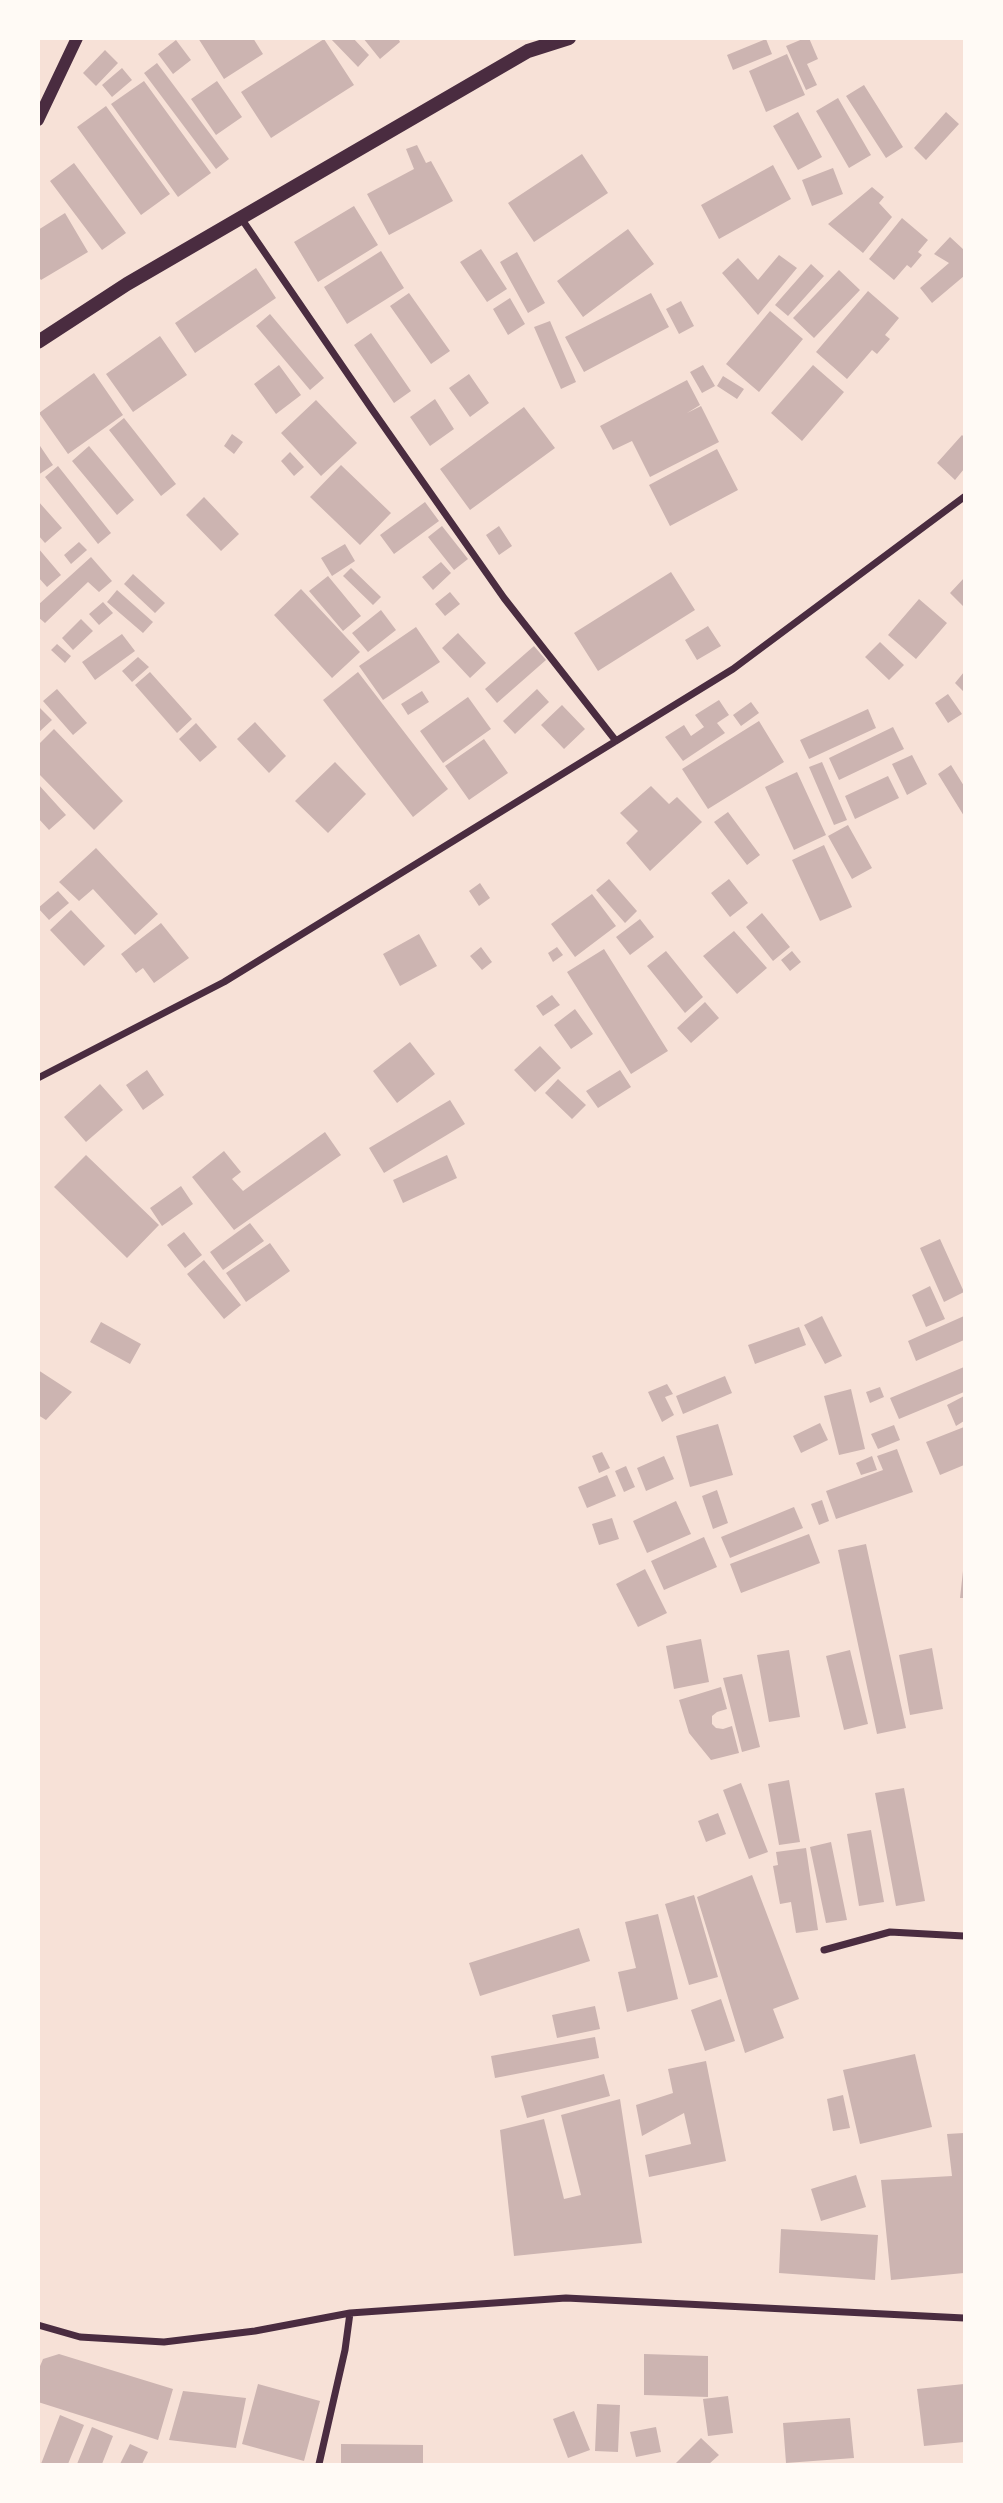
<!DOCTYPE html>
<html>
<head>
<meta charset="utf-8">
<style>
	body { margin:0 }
	#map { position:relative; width:1003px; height:2503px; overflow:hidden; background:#f7e1d7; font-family:"Libre Baskerville",serif }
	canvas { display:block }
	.frame { position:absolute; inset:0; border:40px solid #fffaf5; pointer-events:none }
</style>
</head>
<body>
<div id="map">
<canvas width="1003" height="2503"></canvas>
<div class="frame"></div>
</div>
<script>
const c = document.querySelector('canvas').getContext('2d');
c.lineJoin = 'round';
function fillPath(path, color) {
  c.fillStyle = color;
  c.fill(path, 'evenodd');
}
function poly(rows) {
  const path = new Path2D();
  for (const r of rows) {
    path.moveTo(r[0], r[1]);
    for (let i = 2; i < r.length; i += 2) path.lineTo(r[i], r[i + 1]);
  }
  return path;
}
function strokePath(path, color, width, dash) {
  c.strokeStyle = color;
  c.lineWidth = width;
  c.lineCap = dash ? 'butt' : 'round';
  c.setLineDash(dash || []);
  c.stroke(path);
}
const building = poly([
	[198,38,253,38,263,54,224,79],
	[330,38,353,38,369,55,358,67],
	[363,38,398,38,400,42,380,59],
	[805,38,809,38,818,59,807,64,817,85,806,90,786,46],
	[324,39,354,85,271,138,241,92],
	[766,39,772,54,733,70,727,55],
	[176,40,191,60,173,74,158,54],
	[105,50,118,63,96,86,83,73],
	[787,54,805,95,766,112,749,71],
	[157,63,229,159,216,169,144,73],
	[122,68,132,80,112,97,102,85],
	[144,81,211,173,178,197,111,104],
	[217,81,242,117,216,135,191,99],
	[864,85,903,147,886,158,846,96],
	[838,98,871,155,849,168,816,111],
	[106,106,170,194,141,215,77,127],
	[798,112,822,157,798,170,773,126],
	[946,112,959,124,926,160,914,148],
	[417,145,426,163,431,161,453,201,389,235,367,194,414,169,406,149],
	[582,154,608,193,534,242,508,203],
	[74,163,126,233,102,250,50,181],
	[773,165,791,199,719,239,701,205],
	[833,168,843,194,812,206,802,180],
	[872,187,884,197,879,203,892,217,863,253,828,224],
	[354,206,378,245,318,282,294,242],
	[65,213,88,252,41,280,38,276,38,230],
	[902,218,928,240,918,252,922,255,911,268,907,265,894,280,869,259],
	[628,229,654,264,583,317,557,281],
	[950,237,964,250,964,276,932,303,920,288,949,263,934,254],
	[481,249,507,289,487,302,460,262],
	[381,251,404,288,347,324,324,287],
	[517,252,545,303,528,313,500,262],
	[779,255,797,268,758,315,722,273,738,258,758,280],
	[811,264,824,276,788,316,775,305],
	[256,268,276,298,195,353,175,323],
	[839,270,860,290,814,338,793,318],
	[868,291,899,318,885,335,890,339,877,354,872,350,847,379,816,352],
	[409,293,450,351,431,364,390,306],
	[651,293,669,327,584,372,565,337],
	[510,298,525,324,508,335,493,309],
	[681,301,694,326,679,334,666,309],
	[770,311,803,339,759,392,726,364],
	[270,314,324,378,310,390,256,326],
	[550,321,576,382,561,389,534,327],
	[371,333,411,391,394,403,354,345],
	[160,336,187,375,133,412,106,374],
	[279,365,301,395,276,414,254,384],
	[703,365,715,386,702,393,690,372],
	[813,365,844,392,802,441,771,413],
	[94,373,123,415,68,454,39,413],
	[469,374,489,403,470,417,449,388],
	[723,376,744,389,737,399,717,386],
	[687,380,700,405,687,413,701,406,719,442,650,477,632,441,613,450,600,426],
	[435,399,454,429,430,446,410,417],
	[316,400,357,443,321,476,281,433],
	[524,407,555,448,470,510,440,469],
	[124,418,176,484,161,496,109,430],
	[232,434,243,442,234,454,224,446],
	[962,435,964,437,964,469,955,480,937,463],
	[38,443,53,465,38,475],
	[89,446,134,500,117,515,72,461],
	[717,449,738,490,670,526,649,485],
	[290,452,304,467,294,476,281,461],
	[341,465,391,513,360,545,310,497],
	[58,466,111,533,98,544,45,477],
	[204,497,239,534,221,551,186,515],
	[38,501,62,528,45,543,38,535],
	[425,502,439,521,394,554,380,535],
	[442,526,468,559,454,570,428,537],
	[499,526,512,546,499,555,486,535],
	[79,542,87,550,71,564,64,555],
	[345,544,355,561,332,576,321,558],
	[38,548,61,575,47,587,38,577],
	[91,557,112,581,99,592,88,582,45,623,38,617,38,605],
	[441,562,451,573,433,590,422,577],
	[351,568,381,597,373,605,343,576],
	[671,572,695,610,598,671,574,633],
	[133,574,165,603,155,613,124,584],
	[328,576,361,616,343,631,309,591],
	[964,578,964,607,950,593],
	[301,589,360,652,332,678,274,615],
	[117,590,153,622,143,633,107,602],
	[450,592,460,604,445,616,435,604],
	[919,599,947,623,916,659,888,635],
	[103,602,113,613,99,625,89,614],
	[381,610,396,630,368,652,352,633],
	[81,619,93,631,73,650,62,638],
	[708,626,721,646,697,660,685,640],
	[416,627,440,662,383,700,359,666],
	[458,633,486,663,470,678,442,648],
	[122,634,135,651,95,680,82,662],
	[880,642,904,665,889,680,865,657],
	[57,644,71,656,65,663,51,650],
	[534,646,546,660,497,703,485,689],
	[138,657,149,667,132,682,122,671],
	[150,672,192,719,177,733,135,685],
	[358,672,448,789,413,817,323,700],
	[964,672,964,692,955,683],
	[57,689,87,723,73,735,43,701],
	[537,689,549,702,515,734,503,721],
	[422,691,429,702,408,715,401,704],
	[948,694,962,714,948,723,935,703],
	[468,697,491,729,443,763,420,731],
	[719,700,729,715,717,723,725,733,683,761,665,737,684,725,691,736,704,727,695,715],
	[751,702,759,713,741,726,733,715],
	[562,705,585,729,564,749,541,725],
	[38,706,52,720,38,733],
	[868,709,876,728,809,759,800,740],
	[759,721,784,762,708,809,682,769],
	[255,722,286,756,269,773,237,739],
	[196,723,217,747,200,762,179,739],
	[893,727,904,749,839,780,829,758],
	[54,729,123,801,94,830,38,773,38,745],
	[484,739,508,773,469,800,445,766],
	[912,755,927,784,907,795,892,764],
	[335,762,366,794,328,833,295,801],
	[822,762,847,820,834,825,809,767],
	[951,765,964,786,964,816,938,774],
	[797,772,826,835,794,850,765,787],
	[888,776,899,798,855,819,845,796],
	[38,784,66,815,49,830,38,818],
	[651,786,669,804,677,797,702,822,650,871,626,843,638,831,620,813],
	[728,812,760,855,747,865,714,822],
	[848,825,872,868,852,879,828,836],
	[824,845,852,907,820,921,792,860],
	[96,848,158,914,135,935,93,889,79,901,59,882],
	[609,879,637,911,625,923,596,890],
	[729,879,748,903,730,917,711,893],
	[480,883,490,898,479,906,469,891],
	[58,891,69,903,49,920,38,908],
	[592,894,616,926,575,957,551,924],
	[71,910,105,946,84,966,50,930],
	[762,913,790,947,773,961,746,927],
	[640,919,654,937,630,955,616,937],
	[161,923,189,958,154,983,143,968,136,973,121,954],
	[734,931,767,968,737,994,703,956],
	[419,934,437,966,400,986,383,954],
	[481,947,492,962,482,970,470,956],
	[557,947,563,955,553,962,548,953],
	[604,949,668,1051,631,1074,567,972],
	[666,951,703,997,685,1013,647,966],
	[792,951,801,962,790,971,781,960],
	[552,995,560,1005,543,1016,536,1006],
	[705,1002,719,1018,691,1043,677,1028],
	[575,1009,593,1034,571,1049,554,1025],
	[410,1042,435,1074,397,1103,373,1071],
	[540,1046,561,1068,535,1092,514,1070],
	[147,1070,164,1095,143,1110,126,1085],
	[620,1070,631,1087,598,1108,586,1091],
	[558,1079,586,1105,572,1119,545,1093],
	[100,1084,123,1110,86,1142,64,1117],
	[450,1100,465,1124,384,1173,369,1148],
	[325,1132,341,1155,234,1230,192,1177,224,1151,241,1172,232,1179,243,1191],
	[86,1155,159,1225,127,1258,54,1187],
	[447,1155,457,1178,403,1203,393,1180],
	[181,1186,193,1204,162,1226,150,1208],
	[250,1223,264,1241,223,1270,210,1252],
	[184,1232,202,1255,185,1268,167,1245],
	[940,1239,964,1292,944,1302,920,1248],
	[270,1243,290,1271,246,1302,226,1273],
	[204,1260,241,1305,224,1319,187,1274],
	[930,1286,945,1319,926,1327,912,1295],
	[822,1316,842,1356,825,1364,804,1325],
	[964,1316,964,1340,916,1361,908,1341],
	[101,1322,141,1344,130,1364,90,1342],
	[799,1327,806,1345,755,1364,748,1345],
	[964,1367,964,1392,899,1419,890,1398],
	[38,1370,72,1392,46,1420,38,1415],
	[725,1376,732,1393,683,1414,676,1396],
	[667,1384,673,1394,665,1397,674,1415,662,1422,648,1392],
	[880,1387,884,1397,870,1403,866,1392],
	[851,1389,865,1449,839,1455,824,1396],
	[964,1396,964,1421,956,1426,947,1405],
	[820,1423,828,1440,801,1453,793,1436],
	[718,1424,733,1475,690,1487,676,1436],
	[894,1425,900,1440,878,1449,871,1434],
	[964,1427,964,1465,940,1475,926,1442],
	[897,1449,913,1492,836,1519,826,1491,883,1470,877,1456],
	[602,1452,610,1468,599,1473,592,1456],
	[664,1456,674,1479,646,1491,637,1468],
	[872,1456,877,1470,861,1475,856,1463],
	[626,1466,635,1487,624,1492,615,1471],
	[607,1475,616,1496,587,1508,578,1487],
	[717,1490,728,1523,713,1529,702,1496],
	[822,1500,829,1521,819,1525,811,1504],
	[676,1501,691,1534,647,1553,633,1521],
	[794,1507,803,1528,730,1558,721,1537],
	[612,1518,619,1539,599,1545,592,1524],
	[809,1534,820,1563,741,1593,730,1564],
	[704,1537,717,1567,664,1590,651,1561],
	[866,1544,906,1728,877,1734,838,1550],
	[645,1569,667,1613,638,1627,616,1584],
	[963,1571,964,1571,964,1598,960,1598],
	[701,1639,709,1682,674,1689,666,1646],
	[932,1648,943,1709,910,1715,899,1655],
	[789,1650,800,1717,769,1722,757,1655],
	[850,1650,868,1724,844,1730,826,1656],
	[742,1674,760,1747,742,1752,723,1678],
	[721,1687,727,1709,717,1712,712,1716,712,1724,716,1728,723,1729,732,1726,739,1753,711,1760,689,1733,679,1700],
	[789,1780,800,1842,779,1845,768,1784],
	[741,1783,768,1852,749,1859,723,1790],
	[904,1788,925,1901,896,1906,875,1793],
	[718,1813,726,1834,706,1842,698,1821],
	[871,1830,884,1902,859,1906,847,1834],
	[831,1842,847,1920,826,1923,810,1847],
	[806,1848,818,1930,796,1933,791,1902,780,1904,773,1866,778,1865,776,1852],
	[752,1875,799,1999,773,2009,784,2038,745,2053,697,1897],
	[694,1895,718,1977,689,1985,665,1904],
	[658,1914,678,1999,627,2012,618,1972,636,1968,625,1922],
	[579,1928,590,1961,480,1996,469,1963],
	[721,1999,735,2041,705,2051,691,2010],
	[595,2006,600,2029,557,2038,552,2015],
	[595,2037,599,2058,495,2078,491,2056],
	[915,2054,932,2127,860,2144,843,2070],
	[706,2061,726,2161,649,2177,645,2155,691,2144,684,2113,642,2136,636,2105,673,2093,668,2069],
	[604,2074,610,2096,527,2118,521,2096],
	[843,2095,850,2128,833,2131,827,2099],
	[620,2099,642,2243,514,2256,500,2130,544,2119,564,2199,581,2195,561,2115],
	[964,2133,964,2273,891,2280,881,2180,952,2176,947,2134],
	[856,2175,866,2207,821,2221,811,2189],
	[781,2229,878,2235,875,2280,779,2273],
	[59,2354,173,2389,158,2440,38,2402,38,2371,43,2359],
	[644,2354,708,2356,708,2397,644,2395],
	[258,2384,320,2401,304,2461,242,2444],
	[964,2384,964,2442,924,2446,917,2389],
	[183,2391,246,2398,236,2448,169,2440],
	[728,2396,733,2433,708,2436,703,2399],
	[597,2404,620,2405,618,2452,595,2451],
	[574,2411,590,2450,568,2458,553,2419],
	[60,2415,84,2425,68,2464,41,2464],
	[850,2418,854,2458,786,2463,783,2423],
	[92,2427,113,2436,102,2464,77,2464],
	[656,2427,661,2452,636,2457,630,2432],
	[701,2438,719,2455,709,2464,675,2464],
	[130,2444,148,2452,142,2464,120,2464],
	[341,2444,423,2445,423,2464,341,2464]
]);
const minor = poly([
	[241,218,371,408,504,598,616,741],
	[38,1078,224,982,733,669,964,497],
	[824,1950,890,1932,964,1936],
	[38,2325,80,2337,164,2342,255,2331,350,2313,566,2298,964,2318],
	[319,2464,345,2350,350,2313]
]);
const tertiary = poly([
	[38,120,77,38]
]);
const secondary = poly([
	[38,342,127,284,528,51,569,38]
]);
fillPath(building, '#ccb4b1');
strokePath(minor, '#4a2c40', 7);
strokePath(tertiary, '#4a2c40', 12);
strokePath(secondary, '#4a2c40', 14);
</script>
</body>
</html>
